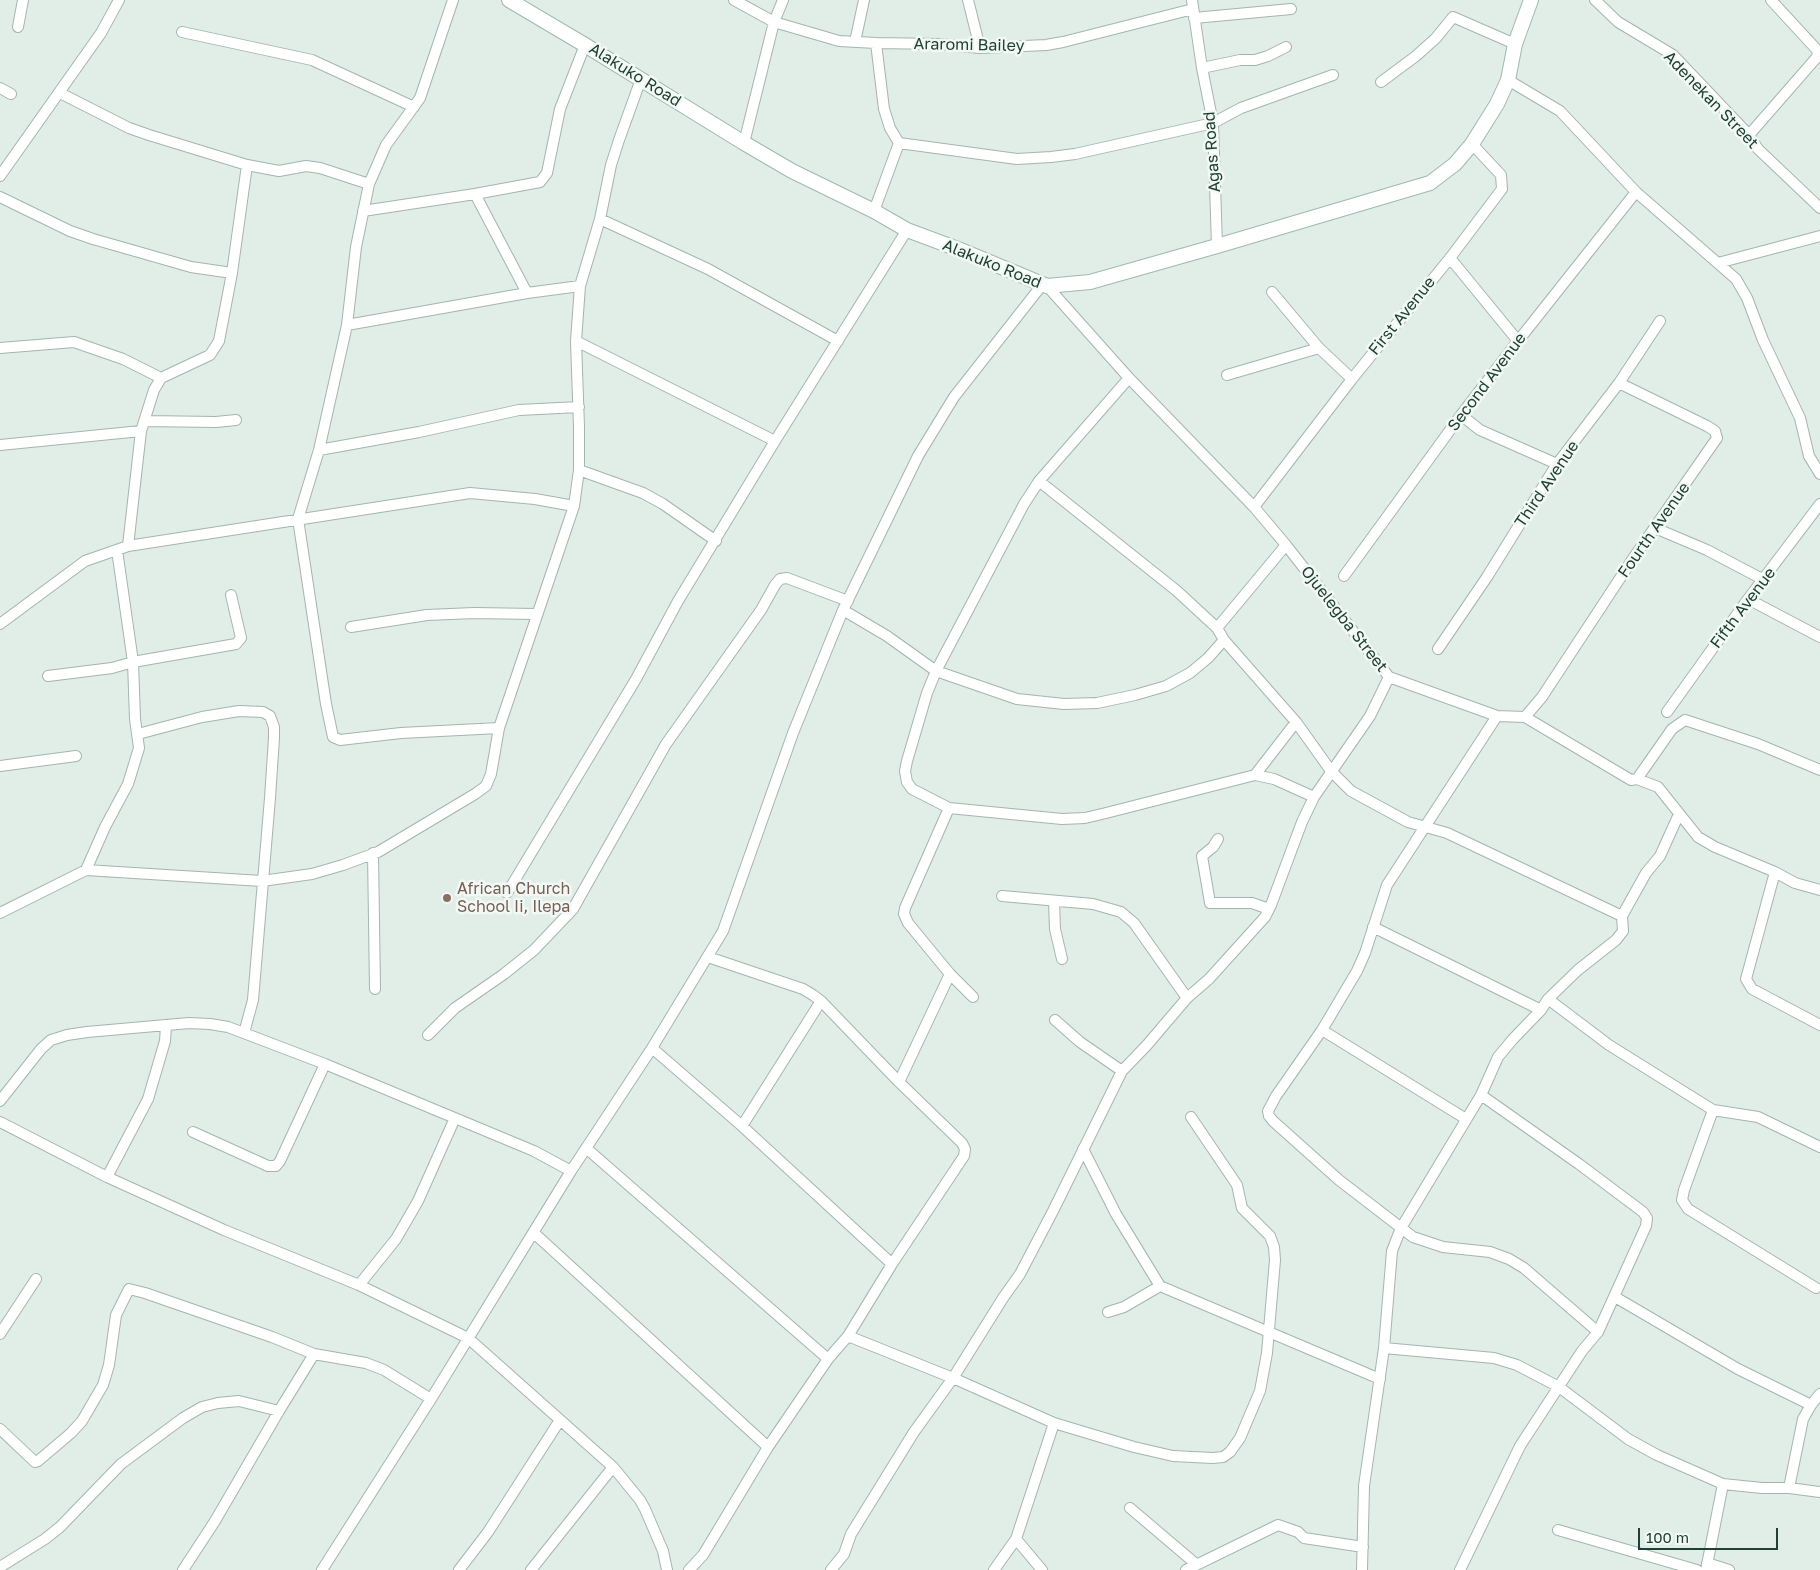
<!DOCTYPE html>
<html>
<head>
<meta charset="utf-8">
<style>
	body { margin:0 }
	#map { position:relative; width:1820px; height:1570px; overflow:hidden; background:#e1ede7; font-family:"Golos Text",sans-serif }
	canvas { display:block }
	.scale { position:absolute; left:1638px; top:1528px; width:140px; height:22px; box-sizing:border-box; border:2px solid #204035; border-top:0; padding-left:6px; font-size:15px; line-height:18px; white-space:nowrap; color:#204035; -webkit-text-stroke:4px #f2f9f5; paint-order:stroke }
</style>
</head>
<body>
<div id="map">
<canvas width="1820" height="1570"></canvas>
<div class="scale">100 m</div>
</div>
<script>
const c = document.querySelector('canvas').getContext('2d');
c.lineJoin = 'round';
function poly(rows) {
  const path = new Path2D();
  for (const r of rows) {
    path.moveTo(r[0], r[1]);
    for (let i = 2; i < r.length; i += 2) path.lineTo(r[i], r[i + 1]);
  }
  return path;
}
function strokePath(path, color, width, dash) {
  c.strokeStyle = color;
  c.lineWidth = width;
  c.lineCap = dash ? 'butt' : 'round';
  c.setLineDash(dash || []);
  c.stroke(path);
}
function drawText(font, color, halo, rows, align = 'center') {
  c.font = font + ' "Golos Text",sans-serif';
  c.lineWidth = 5;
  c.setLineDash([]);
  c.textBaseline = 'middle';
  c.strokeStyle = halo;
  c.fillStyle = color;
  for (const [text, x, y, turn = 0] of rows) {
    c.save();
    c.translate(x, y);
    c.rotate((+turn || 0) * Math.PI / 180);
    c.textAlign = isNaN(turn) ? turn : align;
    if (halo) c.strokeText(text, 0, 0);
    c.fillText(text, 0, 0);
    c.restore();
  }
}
const minor = poly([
	[453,0,420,98,386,145,369,184,356,247,347,325,319,450,298,519,326,704,333,737,340,740,401,733,499,728],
	[734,0,774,22,839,41,876,43,939,44,980,48,1046,45,1063,42,1193,9],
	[968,0,980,48],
	[1192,0,1202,68,1213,123,1217,246],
	[1595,0,1618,22,1673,55,1749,135,1758,149,1820,208],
	[1194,18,1291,9],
	[18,27,23,0],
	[182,32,312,60,414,107],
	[855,42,864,0],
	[876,43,884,109,890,128,899,143,1017,159,1051,157,1075,154,1213,123,1241,108,1333,75],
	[1202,68,1240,60,1255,60,1268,56,1286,47],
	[1508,80,1560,111,1636,192,1736,279,1747,298,1763,340,1800,418,1809,456,1820,474],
	[1381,82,1416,56,1436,38,1453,17,1515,44],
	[0,88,11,94],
	[60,93,129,128,149,135,247,165,279,171,306,166,320,168,369,184],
	[1749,135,1817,57,1818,51,1771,0],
	[744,143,774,22,783,0],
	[0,176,101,33,119,0],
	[475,194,527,293],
	[0,197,70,231,93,239,191,267,232,273],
	[363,211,475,194,540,182,547,173,560,109,585,45],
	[874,211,899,143],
	[600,219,708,269,838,341],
	[1450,258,1518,341],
	[1718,263,1820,236],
	[1047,286,1129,378,1254,507,1286,545,1389,677,1497,716,1525,717,1631,780,1637,779,1658,787,1698,837,1715,847,1775,872,1795,883,1820,890],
	[1272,292,1319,348,1352,379],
	[347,325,527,293,580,286],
	[576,341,775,441],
	[0,348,74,342,123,359,161,378],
	[1227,375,1319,348],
	[1129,378,1039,481,1024,504,936,671,927,693,907,761,905,771,907,782,912,789,949,808,1062,819,1085,818,1106,813,1255,775,1274,779,1314,797],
	[1461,415,1480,430,1557,464],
	[144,421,216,422,236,420],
	[0,445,141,431],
	[319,450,419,432,519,410,579,407],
	[579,470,643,493,663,504,716,541],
	[1039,481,1177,591,1217,628,1224,640,1296,722,1331,771,1351,791,1408,822,1447,833,1622,916],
	[1254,507,1352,379,1450,258,1502,189,1501,175,1472,144],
	[1655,528,1707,550,1764,580],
	[128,546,141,431,154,390,161,378,210,355,219,341,232,273,247,165],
	[1344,576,1461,415,1518,341,1636,192],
	[1748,599,1820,637],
	[843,610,887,636,936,671,1017,699,1064,704,1097,703,1135,695,1166,686,1190,673,1208,658,1224,640],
	[0,624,85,561,128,546,470,493,535,499,574,506],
	[351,627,427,615,474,613,536,614],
	[1217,628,1286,545],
	[1438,649,1487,577,1557,464,1619,383,1660,321],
	[48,676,112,668,133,662,236,644,241,638,231,595],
	[1667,712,1748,599,1820,504],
	[1497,716,1387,885,1365,953,1357,971,1322,1030,1276,1096,1268,1111,1269,1116,1273,1121,1339,1180,1413,1237,1443,1247,1490,1252,1509,1259,1524,1268,1598,1332],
	[1525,717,1542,697,1632,560,1717,438,1715,431,1707,426,1619,383],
	[138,734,202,717,239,711,263,712,270,716,274,727,274,738,270,798,253,1000,244,1033],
	[0,766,76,756],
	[1255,775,1296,722],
	[1637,779,1672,729,1685,720,1758,744,1820,770],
	[949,808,905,908,904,914,908,923,950,974,973,997],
	[1218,839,1213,847,1202,856,1210,903,1252,903,1269,909],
	[373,853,375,989],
	[86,870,105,827,128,784,139,748,135,719,133,662,117,550],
	[1775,872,1746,979,1752,989,1820,1025],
	[507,893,636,679,678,601,775,441,907,230],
	[1002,896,1093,904,1121,912,1134,923,1187,998],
	[1054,901,1055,929,1062,959],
	[0,913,86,870,262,881,312,874,343,865,378,852,475,794,486,786,491,774,499,728,574,506,579,470,579,427,576,341,580,286,600,219,611,165,619,140,641,79],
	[1373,927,1541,1010],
	[1548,999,1609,1045,1713,1110,1758,1117,1820,1147],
	[1055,1020,1080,1042,1122,1071],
	[1322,1030,1466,1119],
	[428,1035,455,1008,504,974,534,950,573,909,666,744,761,610,775,585,780,579,787,578,848,601],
	[652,1048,742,1126,892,1264],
	[899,1082,950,974],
	[0,1101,41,1049,51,1040,67,1035,87,1032,189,1023,210,1024,228,1027,325,1064,534,1151,571,1171],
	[1713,1110,1684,1190,1682,1200,1688,1209,1816,1288],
	[0,1122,107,1177,224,1230,359,1285,468,1338,613,1467,640,1500,645,1509,663,1551,667,1570],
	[742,1126,821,1001],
	[193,1132,268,1166,276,1166,280,1161,325,1064],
	[586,1148,828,1359],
	[1083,1149,1116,1214,1160,1286,1380,1379],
	[107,1177,148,1099,165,1041,166,1026],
	[534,1233,768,1447],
	[359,1285,396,1239,418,1201,455,1118],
	[1615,1297,1738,1369,1811,1405],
	[1108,1312,1124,1307,1160,1286],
	[0,1334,36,1279],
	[848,1336,953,1378,1054,1423,1134,1447,1173,1456,1213,1458,1223,1457,1230,1452,1240,1438,1260,1391,1267,1353,1275,1260,1274,1247,1270,1236,1242,1208,1237,1185,1191,1117],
	[1384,1348,1494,1358,1517,1365,1559,1387,1628,1439,1657,1455,1723,1484,1762,1488,1789,1488,1820,1492],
	[0,1429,35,1462,38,1461,71,1433,82,1421,103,1385,109,1365,116,1315,129,1289,145,1293,272,1337,314,1354,366,1363,384,1370,431,1399],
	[1789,1488,1803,1419,1811,1405,1820,1394],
	[1130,1508,1196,1564],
	[1558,1530,1697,1570],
	[1016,1539,1042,1570],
	[1707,1563,1729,1570],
	[0,1567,45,1539,60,1527,121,1464,183,1418,202,1407,218,1403,239,1401,279,1411],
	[183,1570,215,1521,279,1411,314,1354],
	[322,1570,431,1399,571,1171,652,1048,723,931,793,733,843,610,918,456,954,397,1042,285],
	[459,1570,488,1532,560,1420],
	[531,1570,613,1467],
	[689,1570,703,1555,768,1447,828,1359,848,1336,892,1264,964,1156,965,1149,962,1143,899,1082,821,1001,813,995,803,989,708,957],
	[831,1570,844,1554,851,1534,914,1432,953,1378,1003,1298,1020,1274,1053,1211,1122,1071,1147,1045,1187,998,1209,979,1265,917,1271,905,1302,822,1314,797,1370,716,1389,677],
	[994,1570,1016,1539,1054,1423],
	[1186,1570,1278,1525,1298,1532,1304,1538,1363,1547],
	[1362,1570,1364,1486,1384,1348,1392,1251,1401,1228,1481,1095,1498,1057,1513,1039,1541,1010,1548,999,1578,970,1616,940,1623,931,1622,916,1646,873,1660,856,1679,814],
	[1460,1570,1520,1446,1582,1351,1598,1332,1646,1226,1647,1218,1643,1212,1579,1164,1481,1095],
	[1706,1570,1723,1484]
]);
const secondary = poly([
	[509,0,585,45,744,143,792,171,874,211,907,230,958,249,1047,286,1090,282,1217,246,1430,183,1455,164,1472,144,1497,104,1508,80,1515,44,1531,0]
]);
const markers = [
	[447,898,5,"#8d6e63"]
];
const streetNames = [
	["Araromi Bailey",969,45,1],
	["Alakuko Road",635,75,32],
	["Adenekan Street",1711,100,46],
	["Agas Road",1212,152,-94],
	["Alakuko Road",992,264,22],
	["First Avenue",1402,316,-51],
	["Second Avenue",1487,382,-53],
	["Third Avenue",1547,484,-56],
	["Fourth Avenue",1654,530,-55],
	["Fifth Avenue",1743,608,-53],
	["Ojuelegba Street",1344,619,52]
];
const educationNames = [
	["African Church",457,889],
	["School Ii, Ilepa",457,907]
];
strokePath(minor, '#a3b6ae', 12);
strokePath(secondary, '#9ebaaf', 16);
strokePath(minor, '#fff', 10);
strokePath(secondary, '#fff', 14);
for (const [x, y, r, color] of markers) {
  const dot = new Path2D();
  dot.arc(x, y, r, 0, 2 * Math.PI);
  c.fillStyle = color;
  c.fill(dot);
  strokePath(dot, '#f2f9f5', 2);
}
drawText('16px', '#204035', '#f2f9f5', streetNames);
drawText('16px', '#785e54', '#f2f9f5', educationNames, 'left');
</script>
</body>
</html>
